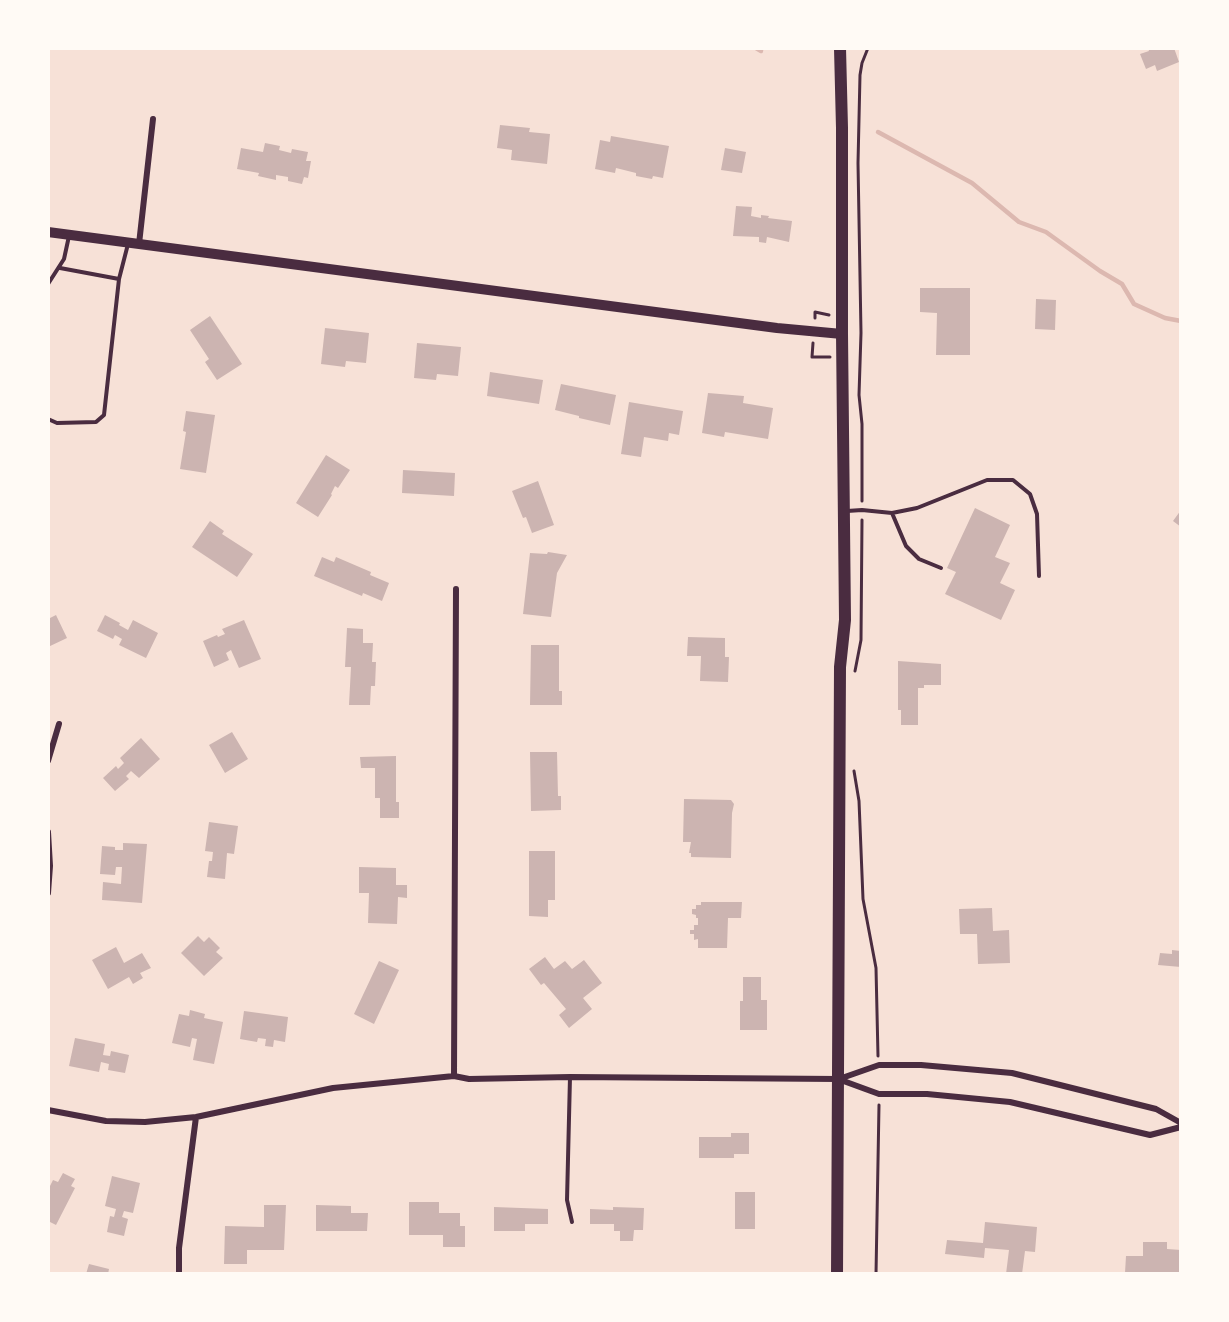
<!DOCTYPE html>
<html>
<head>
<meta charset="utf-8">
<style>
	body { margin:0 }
	#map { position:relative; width:1229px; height:1322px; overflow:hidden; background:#f7e1d7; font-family:Helvetica,sans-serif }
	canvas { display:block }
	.frame { position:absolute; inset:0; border:50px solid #fffaf5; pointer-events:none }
</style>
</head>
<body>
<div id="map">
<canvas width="1229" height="1322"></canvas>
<div class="frame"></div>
</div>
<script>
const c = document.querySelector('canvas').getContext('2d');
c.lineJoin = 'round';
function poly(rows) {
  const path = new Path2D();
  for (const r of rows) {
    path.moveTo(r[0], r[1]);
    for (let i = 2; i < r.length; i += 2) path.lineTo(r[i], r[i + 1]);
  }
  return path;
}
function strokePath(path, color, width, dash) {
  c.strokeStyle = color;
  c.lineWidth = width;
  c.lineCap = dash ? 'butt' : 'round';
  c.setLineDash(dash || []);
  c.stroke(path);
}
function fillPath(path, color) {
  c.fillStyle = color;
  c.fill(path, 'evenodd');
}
const stream = poly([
	[756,48,761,51],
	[878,132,972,183,1019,222,1046,232,1100,271,1122,284,1134,304,1165,318,1181,321]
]);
const building = poly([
	[1148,48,1174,48,1179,62,1157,71,1155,65,1146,69,1140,54,1149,51],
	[500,125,530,128,529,132,550,134,547,164,511,160,512,150,497,148],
	[611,136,669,146,663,178,653,176,652,179,636,176,636,173,616,168,615,173,595,169,600,140,610,142],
	[265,143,280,146,279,150,291,153,292,149,308,152,306,161,311,161,308,178,304,177,302,184,288,181,288,177,276,175,276,180,258,176,259,173,237,169,241,148,263,152],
	[725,148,746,152,742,173,721,170],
	[736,206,752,207,751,216,761,218,761,215,769,216,768,218,792,221,789,242,767,237,766,243,759,242,759,237,733,236],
	[920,288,970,288,970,355,936,355,937,313,920,312],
	[1036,299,1056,300,1055,330,1035,329],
	[210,316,242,364,217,380,205,362,209,359,190,330],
	[325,328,369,333,366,363,346,361,345,367,321,364],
	[417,343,461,347,458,376,437,374,436,380,414,378],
	[490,372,543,380,539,404,487,396],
	[561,384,616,395,610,425,579,418,579,416,555,410],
	[708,393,744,396,743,403,773,408,768,439,725,432,724,437,702,433],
	[629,402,683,411,679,435,669,433,668,441,644,437,641,457,621,454],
	[186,411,215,415,206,473,180,469,186,432,183,431],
	[326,455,350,470,338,488,335,486,331,494,332,495,318,517,296,503],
	[403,470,455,473,454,496,402,493],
	[538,481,554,525,532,533,526,517,523,518,512,491],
	[975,508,1010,525,995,557,1010,563,1000,583,1015,590,1001,620,945,594,956,572,947,568],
	[1181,510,1181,527,1173,521],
	[210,521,224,531,222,534,253,554,237,577,192,547],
	[548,552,567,555,557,573,551,617,523,614,530,553,547,554],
	[322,557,334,562,336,557,371,572,370,575,389,583,382,601,363,593,362,596,314,576],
	[56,615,67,638,48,647,48,619],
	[105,615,120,623,119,625,128,630,133,620,158,633,146,658,119,645,122,639,115,635,113,639,97,631],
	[244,620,261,659,239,668,231,650,226,653,229,660,214,667,203,641,217,635,218,637,225,634,222,629],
	[347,628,363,629,363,643,373,643,372,662,376,662,375,686,371,686,370,705,349,705,351,667,345,667],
	[688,637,725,638,725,657,729,657,728,682,700,681,701,656,687,656],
	[531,645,559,645,559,691,562,691,562,705,530,705],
	[898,661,941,664,941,685,924,685,924,688,918,688,918,725,901,725,901,710,898,710],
	[232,732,248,759,225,773,209,745],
	[141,738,160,759,139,778,131,771,126,776,129,779,115,791,103,778,116,766,118,769,124,763,120,758],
	[530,752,557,752,558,796,561,796,561,810,531,811],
	[396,756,396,802,399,802,399,818,380,818,380,798,375,798,375,768,361,768,360,757],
	[684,799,731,800,734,804,732,813,731,858,691,857,691,853,689,853,691,842,683,842],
	[209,822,238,826,234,854,227,853,225,879,207,877,209,861,212,861,213,852,205,851],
	[123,843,147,844,142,903,102,900,103,882,121,884,122,867,116,867,115,875,100,874,102,846,115,847,115,850,123,850],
	[529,851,555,851,555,900,548,900,548,917,529,916],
	[359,867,396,868,396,885,407,885,407,898,398,897,397,924,368,923,369,893,359,893],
	[701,902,742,902,741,918,728,918,727,948,698,948,698,939,694,940,694,934,690,934,690,930,694,930,694,925,698,925,698,918,696,918,696,915,692,914,692,909,696,909,696,905,701,905],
	[992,908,993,931,1009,930,1010,963,978,964,977,934,960,934,959,909],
	[198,936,204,942,209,937,220,948,216,952,223,958,204,976,181,953],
	[116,947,124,963,142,953,151,968,140,973,143,978,133,984,129,977,108,989,92,960],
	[1172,950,1181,951,1181,967,1158,965,1160,953,1172,954],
	[545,957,554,969,565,961,572,969,584,960,602,983,583,998,592,1009,569,1028,559,1015,566,1009,544,983,541,985,529,969],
	[379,961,399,970,374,1024,354,1014],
	[743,977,761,977,761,1000,767,1000,767,1030,740,1030,740,1001,743,1001],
	[190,1010,205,1014,204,1018,223,1022,214,1064,193,1060,197,1039,192,1038,190,1047,172,1043,179,1014,189,1016],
	[244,1011,288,1017,285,1042,274,1040,273,1047,265,1046,266,1039,258,1038,257,1042,240,1039],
	[75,1038,105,1044,103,1055,110,1056,111,1051,129,1055,125,1073,108,1070,109,1064,101,1062,99,1072,69,1066],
	[731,1133,749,1133,749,1154,734,1154,734,1158,699,1158,699,1137,731,1137],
	[63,1173,75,1179,71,1186,75,1188,56,1225,48,1221,48,1190,53,1180,58,1182],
	[112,1176,140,1183,133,1213,124,1211,122,1217,128,1219,124,1236,107,1232,110,1216,114,1217,116,1209,105,1206],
	[735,1192,755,1192,755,1229,735,1229],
	[409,1202,439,1202,439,1213,460,1213,460,1226,465,1226,465,1247,443,1247,443,1235,409,1235],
	[264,1205,286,1205,284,1250,247,1250,247,1264,224,1264,225,1226,264,1227],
	[316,1205,351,1206,351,1213,368,1213,367,1231,316,1231],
	[494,1207,548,1209,548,1224,525,1224,525,1231,494,1231],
	[613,1207,644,1208,643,1230,634,1230,633,1241,620,1241,620,1231,614,1231,614,1224,590,1224,590,1209,613,1210],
	[985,1222,1037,1227,1035,1252,1025,1251,1022,1274,1006,1274,1009,1250,985,1248,984,1258,945,1254,947,1240,983,1243],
	[1143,1242,1167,1242,1167,1249,1181,1250,1181,1274,1125,1273,1126,1256,1143,1256],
	[89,1264,109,1269,108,1274,86,1274]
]);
const path = poly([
	[815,318,815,312,829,315],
	[813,343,812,357,830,357],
	[862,501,862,424,859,395,861,333,858,163,860,75,862,63,868,48],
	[855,671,861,640,862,520],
	[854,771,859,801,863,899,876,968,878,1056],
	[876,1274,879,1105]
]);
const service = poly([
	[60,268,119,279],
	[48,284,64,259,69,236],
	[48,419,57,423,96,422,104,415,119,279,128,244],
	[847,511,862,510,892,513,917,508,987,480,1013,480,1030,494,1037,514,1039,576],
	[892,513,906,546,919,559,941,568],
	[570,1077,567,1200,572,1222]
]);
const minor = poly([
	[139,244,153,119],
	[48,761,59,724],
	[48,832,50,866,48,893],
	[454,1076,456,589],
	[839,1079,879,1065,921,1065,1012,1073,1156,1109,1181,1123],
	[48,1110,106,1121,145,1122,196,1117,333,1088,454,1076,469,1079,570,1077,838,1079,879,1094,927,1094,1010,1102,1150,1135,1181,1127],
	[179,1274,179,1248,196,1117]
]);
const tertiary = poly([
	[48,232,777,328,842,334]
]);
const secondary = poly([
	[837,1274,840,667,845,620,842,334,842,128,840,48]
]);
strokePath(stream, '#dcb8b0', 4.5);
fillPath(building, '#ccb4b1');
strokePath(path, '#4a2c40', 3);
strokePath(service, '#4a2c40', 4);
strokePath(minor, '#4a2c40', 6);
strokePath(tertiary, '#4a2c40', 10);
strokePath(secondary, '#4a2c40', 12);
</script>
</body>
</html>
